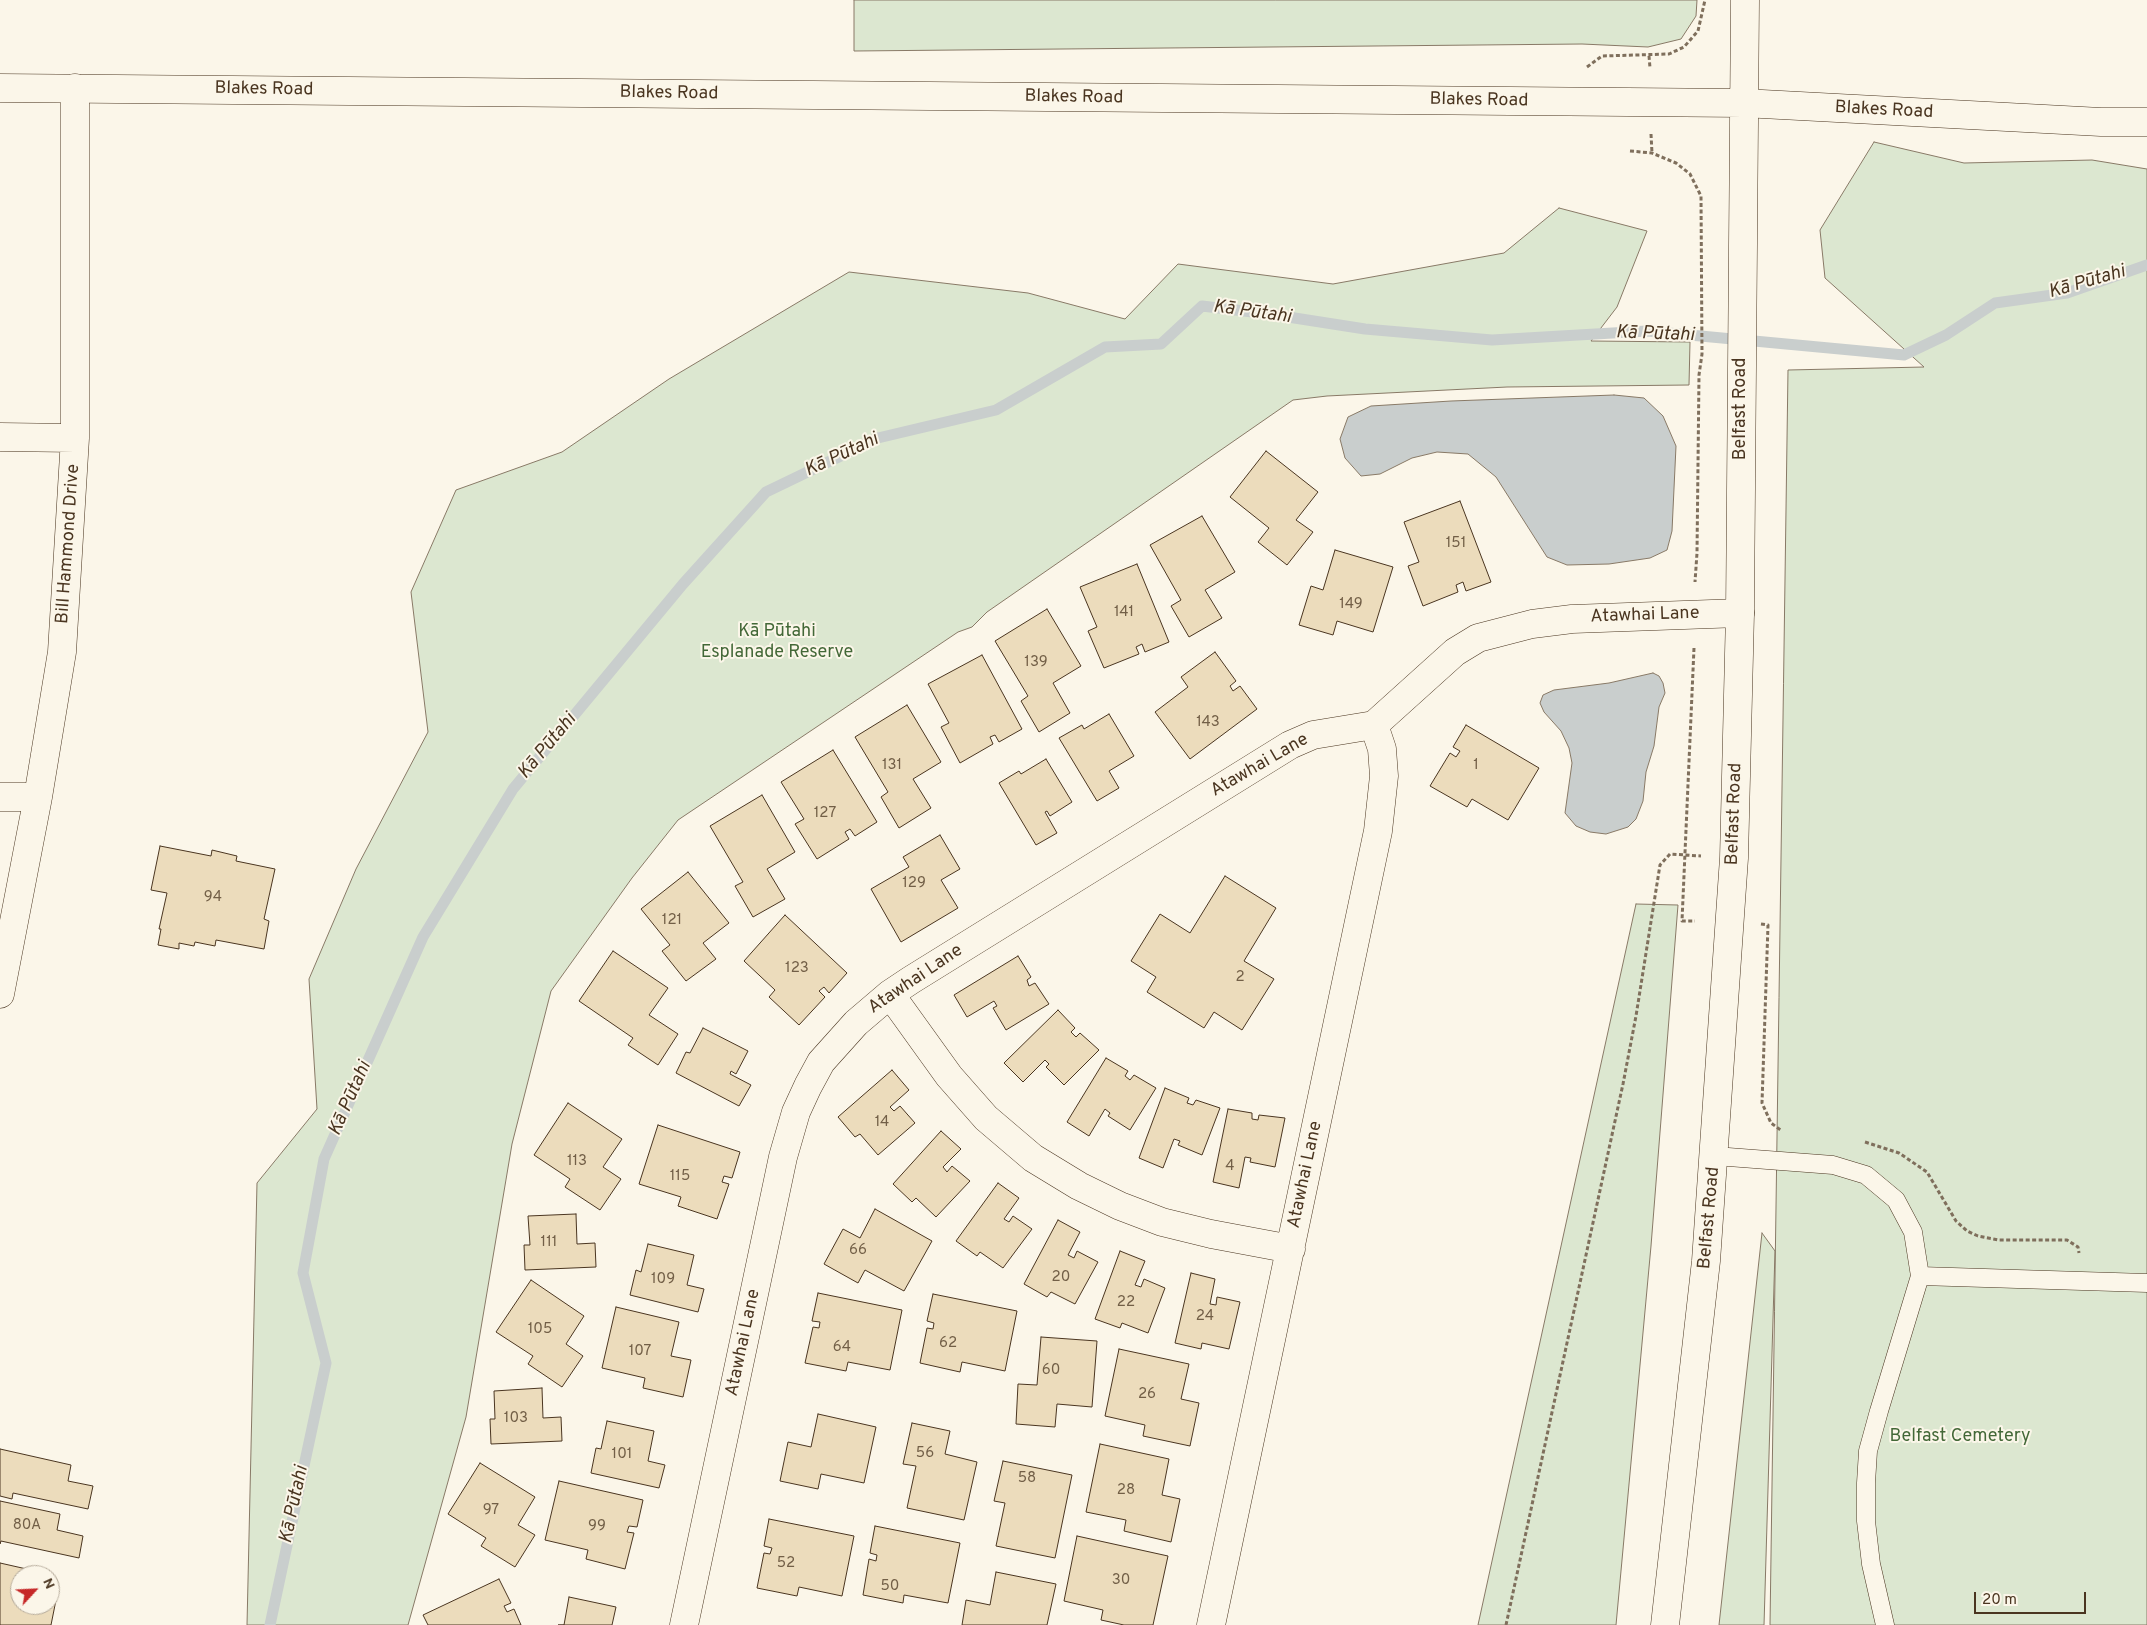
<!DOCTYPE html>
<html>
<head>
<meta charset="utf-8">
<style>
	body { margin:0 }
	#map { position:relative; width:2147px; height:1625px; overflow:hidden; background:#fbf6e9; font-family:Overpass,sans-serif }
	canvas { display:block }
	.north { position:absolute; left:10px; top:1565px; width:50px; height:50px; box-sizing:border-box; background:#fbf6e9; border:1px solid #b4a999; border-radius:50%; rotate:65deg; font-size:14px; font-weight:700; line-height:20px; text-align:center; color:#4a3520 }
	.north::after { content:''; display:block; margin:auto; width:18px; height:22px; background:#c62828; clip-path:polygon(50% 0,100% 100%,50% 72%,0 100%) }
	.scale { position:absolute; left:1974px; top:1592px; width:112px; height:22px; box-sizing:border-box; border:2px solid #4a3520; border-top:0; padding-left:6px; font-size:15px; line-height:18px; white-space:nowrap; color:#4a3520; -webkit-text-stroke:4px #fbf6e9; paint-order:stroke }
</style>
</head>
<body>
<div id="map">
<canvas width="2147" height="1625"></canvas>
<div class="north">N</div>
<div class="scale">20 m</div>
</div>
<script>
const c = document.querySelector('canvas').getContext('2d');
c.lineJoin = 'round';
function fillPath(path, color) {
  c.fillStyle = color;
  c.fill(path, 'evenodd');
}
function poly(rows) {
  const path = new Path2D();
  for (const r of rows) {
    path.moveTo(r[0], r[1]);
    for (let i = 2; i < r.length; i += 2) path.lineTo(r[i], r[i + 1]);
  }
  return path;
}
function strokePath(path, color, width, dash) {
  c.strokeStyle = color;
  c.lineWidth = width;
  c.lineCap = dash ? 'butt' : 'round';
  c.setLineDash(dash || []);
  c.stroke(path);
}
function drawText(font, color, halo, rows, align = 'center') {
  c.font = font + ' Overpass,sans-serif';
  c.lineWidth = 4;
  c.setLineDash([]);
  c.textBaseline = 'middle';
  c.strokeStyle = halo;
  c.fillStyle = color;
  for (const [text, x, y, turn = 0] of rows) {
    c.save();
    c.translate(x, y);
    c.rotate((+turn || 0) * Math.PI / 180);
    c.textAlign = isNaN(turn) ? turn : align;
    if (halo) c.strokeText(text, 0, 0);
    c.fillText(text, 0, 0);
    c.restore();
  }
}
const green = poly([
	[854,0,1697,0,1696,16,1681,39,1648,47,1582,44,854,51,854,0],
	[1874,142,1964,163,2092,160,2147,169,2147,1625,1770,1625,1788,370,1924,367,1825,278,1820,230,1874,142],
	[1559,208,1647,231,1617,307,1591,341,1690,342,1689,385,1507,387,1327,396,1293,400,987,612,972,627,958,632,678,820,632,878,551,991,512,1144,466,1417,408,1625,247,1625,257,1183,317,1109,309,979,356,869,428,732,411,592,456,490,562,452,669,379,849,272,1028,293,1125,319,1178,264,1333,284,1504,253,1559,208],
	[1636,904,1678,905,1651,1246,1616,1625,1478,1625,1636,904],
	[1762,1233,1775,1251,1764,1625,1719,1625,1762,1233]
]);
const water = poly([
	[1614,395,1644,398,1663,416,1676,446,1672,531,1667,550,1650,558,1609,564,1567,565,1547,557,1496,477,1468,454,1437,452,1412,458,1380,474,1361,476,1345,458,1340,439,1348,417,1371,406,1451,401,1614,395],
	[1653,673,1659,676,1663,683,1665,693,1659,707,1654,746,1646,772,1643,801,1636,819,1628,827,1606,834,1590,832,1576,826,1565,813,1572,763,1569,748,1561,731,1544,712,1540,703,1543,695,1554,690,1609,683,1653,673]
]);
const stream = poly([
	[270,1625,326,1363,303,1273,324,1159,423,937,513,789,683,584,766,492,878,438,996,410,1105,347,1161,344,1202,306,1269,314,1365,329,1492,340,1647,331,1904,355,1946,335,1995,303,2067,293,2147,265]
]);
const building = poly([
	[1266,451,1318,492,1296,520,1313,532,1287,565,1258,542,1269,528,1230,497,1266,451],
	[1460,501,1491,582,1466,591,1463,582,1456,585,1458,592,1423,606,1408,566,1419,562,1404,522,1460,501],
	[1202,516,1235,572,1205,590,1222,618,1189,637,1171,606,1181,600,1150,545,1202,516],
	[1335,550,1393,567,1373,632,1337,621,1333,635,1299,625,1311,586,1323,590,1335,550],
	[1137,564,1169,642,1145,652,1142,644,1136,647,1139,654,1104,668,1088,631,1097,627,1080,587,1137,564],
	[1047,609,1081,666,1053,683,1070,713,1039,732,1021,701,1028,696,995,641,1047,609],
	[1215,652,1236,681,1230,686,1233,691,1240,686,1257,709,1190,759,1155,712,1188,687,1181,677,1215,652],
	[982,655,1022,729,999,742,995,735,990,737,993,744,960,763,941,727,949,723,928,684,982,655],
	[907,705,941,762,913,779,931,808,899,828,881,797,888,792,855,737,907,705],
	[1109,714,1134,756,1109,771,1119,788,1097,801,1059,738,1082,725,1084,729,1109,714],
	[1466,725,1539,768,1508,820,1472,799,1467,807,1430,786,1450,753,1456,757,1460,751,1453,747,1466,725],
	[833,750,877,822,855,836,850,829,845,832,849,839,817,859,795,824,804,819,781,782,833,750],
	[1046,759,1072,802,1050,816,1047,811,1045,812,1057,833,1036,845,999,783,1019,771,1021,774,1046,759],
	[762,795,795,852,767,869,785,899,753,917,735,886,743,882,710,826,762,795],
	[940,835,960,869,941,880,958,908,901,942,871,889,909,867,903,857,940,835],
	[160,846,211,856,212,850,237,856,236,861,275,869,264,919,269,921,264,949,216,940,215,946,195,942,194,946,179,943,179,949,158,945,161,929,159,929,167,893,151,890,160,846],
	[688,872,729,923,703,943,716,959,686,981,662,951,670,945,641,909,688,872],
	[1225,876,1276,908,1244,961,1274,979,1242,1030,1214,1012,1204,1028,1147,992,1156,977,1131,961,1160,914,1190,933,1225,876],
	[785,915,847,973,829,993,824,987,819,991,825,997,799,1025,769,997,775,990,744,961,785,915],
	[613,951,668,988,649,1015,678,1034,658,1065,628,1045,633,1038,579,1001,613,951],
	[1018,956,1031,977,1027,980,1029,986,1035,983,1049,1004,1006,1030,993,1008,997,1006,994,1001,967,1017,954,995,1018,956],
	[1058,1010,1075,1028,1071,1032,1076,1037,1080,1033,1099,1050,1064,1085,1046,1067,1049,1064,1045,1060,1023,1082,1004,1063,1058,1010],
	[703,1028,748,1051,736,1074,731,1071,730,1074,751,1085,739,1106,676,1073,686,1052,690,1053,703,1028],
	[1106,1058,1128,1071,1125,1076,1130,1080,1134,1075,1156,1088,1130,1130,1108,1116,1110,1113,1105,1109,1089,1136,1067,1122,1106,1058],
	[892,1070,909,1090,890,1107,894,1111,900,1106,915,1123,878,1155,860,1134,855,1137,838,1117,892,1070],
	[1165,1088,1189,1098,1187,1103,1193,1105,1196,1100,1220,1108,1202,1155,1178,1145,1180,1141,1174,1139,1163,1168,1139,1158,1165,1088],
	[568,1103,622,1139,603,1167,621,1179,600,1210,565,1187,570,1179,534,1155,568,1103],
	[1228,1109,1252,1113,1252,1119,1258,1120,1259,1115,1285,1118,1275,1167,1250,1162,1251,1158,1245,1157,1239,1188,1213,1182,1228,1109],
	[658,1125,740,1152,732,1178,724,1176,722,1182,729,1184,717,1219,678,1206,681,1197,639,1184,658,1125],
	[941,1131,961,1149,943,1167,947,1172,952,1166,970,1181,936,1217,916,1198,912,1202,893,1184,941,1131],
	[998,1183,1019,1198,1004,1219,1009,1222,1013,1216,1032,1229,1003,1268,980,1252,977,1256,956,1241,998,1183],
	[875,1209,932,1241,904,1291,865,1270,858,1283,824,1264,843,1229,860,1238,875,1209],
	[576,1214,577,1244,595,1243,596,1267,525,1270,524,1245,530,1245,528,1216,576,1214],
	[1058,1220,1080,1232,1068,1255,1074,1258,1077,1251,1098,1262,1075,1304,1051,1292,1047,1297,1024,1284,1058,1220],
	[648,1244,694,1255,687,1285,704,1289,698,1312,630,1295,636,1270,641,1272,648,1244],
	[1120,1251,1145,1261,1135,1285,1141,1287,1144,1279,1165,1288,1148,1333,1122,1323,1120,1328,1095,1319,1120,1251],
	[1191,1273,1215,1279,1210,1304,1216,1305,1217,1297,1240,1302,1229,1349,1202,1343,1201,1349,1175,1343,1191,1273],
	[531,1280,584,1316,566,1344,583,1356,562,1387,528,1364,533,1356,496,1332,531,1280],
	[818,1293,902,1310,890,1370,848,1362,846,1371,805,1363,813,1327,819,1328,820,1322,812,1321,818,1293],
	[933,1294,1017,1311,1005,1371,962,1362,960,1372,920,1363,927,1328,933,1329,934,1323,927,1321,933,1294],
	[616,1307,679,1322,671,1356,691,1360,683,1397,643,1388,645,1378,602,1368,616,1307],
	[1041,1337,1097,1341,1092,1407,1057,1404,1055,1427,1016,1424,1018,1384,1037,1385,1041,1337],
	[1119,1349,1189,1364,1181,1399,1199,1403,1190,1446,1143,1436,1145,1425,1105,1416,1119,1349],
	[542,1388,543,1418,561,1417,562,1441,491,1444,490,1419,495,1419,494,1391,542,1388],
	[818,1414,876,1427,864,1483,821,1474,818,1489,780,1481,788,1442,811,1447,818,1414],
	[607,1421,654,1431,648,1461,665,1465,659,1488,591,1473,596,1448,601,1449,607,1421],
	[912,1423,950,1431,945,1454,977,1462,964,1520,907,1508,916,1466,903,1464,912,1423],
	[1100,1444,1169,1459,1162,1495,1180,1499,1171,1542,1124,1531,1126,1520,1086,1512,1100,1444],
	[0,1449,71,1465,68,1481,93,1486,88,1509,13,1493,12,1499,0,1496,0,1449],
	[1003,1461,1072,1475,1055,1558,996,1546,1005,1503,994,1501,1003,1461],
	[480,1463,535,1497,518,1525,535,1535,515,1567,481,1546,486,1538,448,1514,480,1463],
	[559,1481,643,1500,637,1527,629,1526,627,1532,634,1533,625,1569,586,1559,588,1550,545,1540,559,1481],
	[0,1501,60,1514,57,1530,83,1536,79,1558,1,1541,0,1544,0,1501],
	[769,1519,854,1536,842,1596,799,1587,797,1596,757,1588,764,1553,770,1554,772,1548,764,1546,769,1519],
	[875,1526,960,1543,948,1603,904,1595,903,1603,863,1595,869,1559,876,1561,877,1555,870,1553,875,1526],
	[1077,1536,1168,1556,1153,1625,1124,1625,1101,1620,1103,1610,1064,1601,1077,1536],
	[0,1563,31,1570,30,1575,20,1575,20,1605,50,1605,50,1599,56,1600,51,1625,0,1625,0,1563],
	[996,1572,1056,1584,1047,1625,962,1625,966,1600,990,1605,996,1572],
	[499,1579,511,1603,504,1606,507,1612,514,1609,521,1625,428,1625,423,1615,499,1579],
	[569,1597,616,1607,612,1625,558,1625,564,1625,569,1597]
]);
const path = poly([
	[1649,56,1650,68],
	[1587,67,1602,56,1669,54,1684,47,1698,31,1705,0],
	[1651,134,1652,153],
	[1630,151,1652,153,1676,163,1690,174,1701,196,1702,354,1699,375,1697,553,1695,582],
	[1694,648,1682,921,1695,921],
	[1761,924,1768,925,1762,1103,1771,1123,1782,1131],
	[1865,1142,1899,1153,1927,1172,1956,1221,1967,1231,1978,1236,1999,1240,2067,1240,2078,1247,2079,1253],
	[1506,1625,1623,1084,1636,1016,1660,865,1670,854,1701,856]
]);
const lane = poly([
	[1715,1156,1833,1165,1866,1175,1896,1200,1913,1232,1920,1276,1879,1411,1868,1451,1866,1483,1866,1521,1871,1564,1885,1625],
	[1920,1276,2147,1283]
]);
const street = poly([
	[1743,103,2101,122,2147,122],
	[0,437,75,438],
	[0,797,38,797],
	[0,994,38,797,62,652,75,438,75,88],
	[890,994,949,1076,986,1118,1033,1158,1079,1186,1120,1206,1162,1222,1211,1234,1291,1249],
	[684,1625,783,1157,796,1112,808,1086,821,1062,856,1023,890,994,911,980,1290,745,1313,735,1374,725,1455,652,1478,638,1532,624,1572,619,1740,613],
	[1211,1625,1378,831,1384,776,1382,749,1374,725]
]);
const secondary = poly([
	[0,88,1743,103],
	[1665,1625,1706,1261,1734,858,1740,613,1745,0]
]);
const numberNames = [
	["151",1456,544],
	["149",1351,605],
	["141",1124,613],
	["139",1036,663],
	["143",1208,723],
	["131",892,766],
	["1",1476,766],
	["127",825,814],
	["129",914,884],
	["94",213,898],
	["121",672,921],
	["123",797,969],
	["2",1240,978],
	["14",882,1123],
	["113",577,1162],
	["4",1230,1167],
	["115",680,1177],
	["111",549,1243],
	["66",858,1251],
	["20",1061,1278],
	["109",663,1280],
	["22",1126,1303],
	["24",1205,1317],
	["105",540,1330],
	["62",948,1344],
	["64",842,1348],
	["107",640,1352],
	["60",1051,1371],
	["26",1147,1395],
	["103",516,1419],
	["56",925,1454],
	["101",622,1455],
	["58",1027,1479],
	["28",1126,1491],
	["97",491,1511],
	["80A",27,1526],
	["99",597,1527],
	["52",786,1564],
	["30",1121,1581],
	["50",890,1587]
];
const streetNames = [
	["Blakes Road",264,90,1],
	["Blakes Road",669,94,1],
	["Blakes Road",1074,98,1],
	["Blakes Road",1479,101,1],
	["Blakes Road",1884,111,3],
	["Belfast Road",1741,409,-90],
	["Bill Hammond Drive",69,544,-86],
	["Atawhai Lane",1645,616,-2],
	["Atawhai Lane",1260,766,-30],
	["Belfast Road",1735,814,-88],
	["Atawhai Lane",916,980,-34],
	["Atawhai Lane",1306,1175,-78],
	["Belfast Road",1710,1218,-85],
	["Atawhai Lane",744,1343,-78]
];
const parkNames = [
	["Kā Pūtahi",777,632],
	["Esplanade Reserve",777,653],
	["Belfast Cemetery",1960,1437]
];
const waterNames = [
	["Kā Pūtahi",2087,283,-16],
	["Kā Pūtahi",1252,313,8],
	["Kā Pūtahi",1655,335,2],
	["Kā Pūtahi",842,456,-25],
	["Kā Pūtahi",548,747,-50],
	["Kā Pūtahi",351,1099,-66],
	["Kā Pūtahi",295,1505,-78]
];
fillPath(green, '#dce7d0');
strokePath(green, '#887966', 1);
fillPath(water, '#c9cecd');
strokePath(water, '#887966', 1);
strokePath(stream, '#c9cecd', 11);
fillPath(building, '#ecdcbc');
strokePath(building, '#4a3520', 1);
strokePath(lane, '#4a3520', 19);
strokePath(street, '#4a3520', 29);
strokePath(secondary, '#4a3520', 29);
strokePath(path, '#7f6f5c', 3, [4, 2.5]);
strokePath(lane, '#fbf6e9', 18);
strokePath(street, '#fbf6e9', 28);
strokePath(secondary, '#fbf6e9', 28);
drawText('15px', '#725f47', null, numberNames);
drawText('18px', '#4a3520', '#fbf6e9', streetNames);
drawText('18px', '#436837', '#fbf6e9', parkNames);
drawText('italic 19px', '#4a3520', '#fbf6e9', waterNames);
</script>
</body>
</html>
